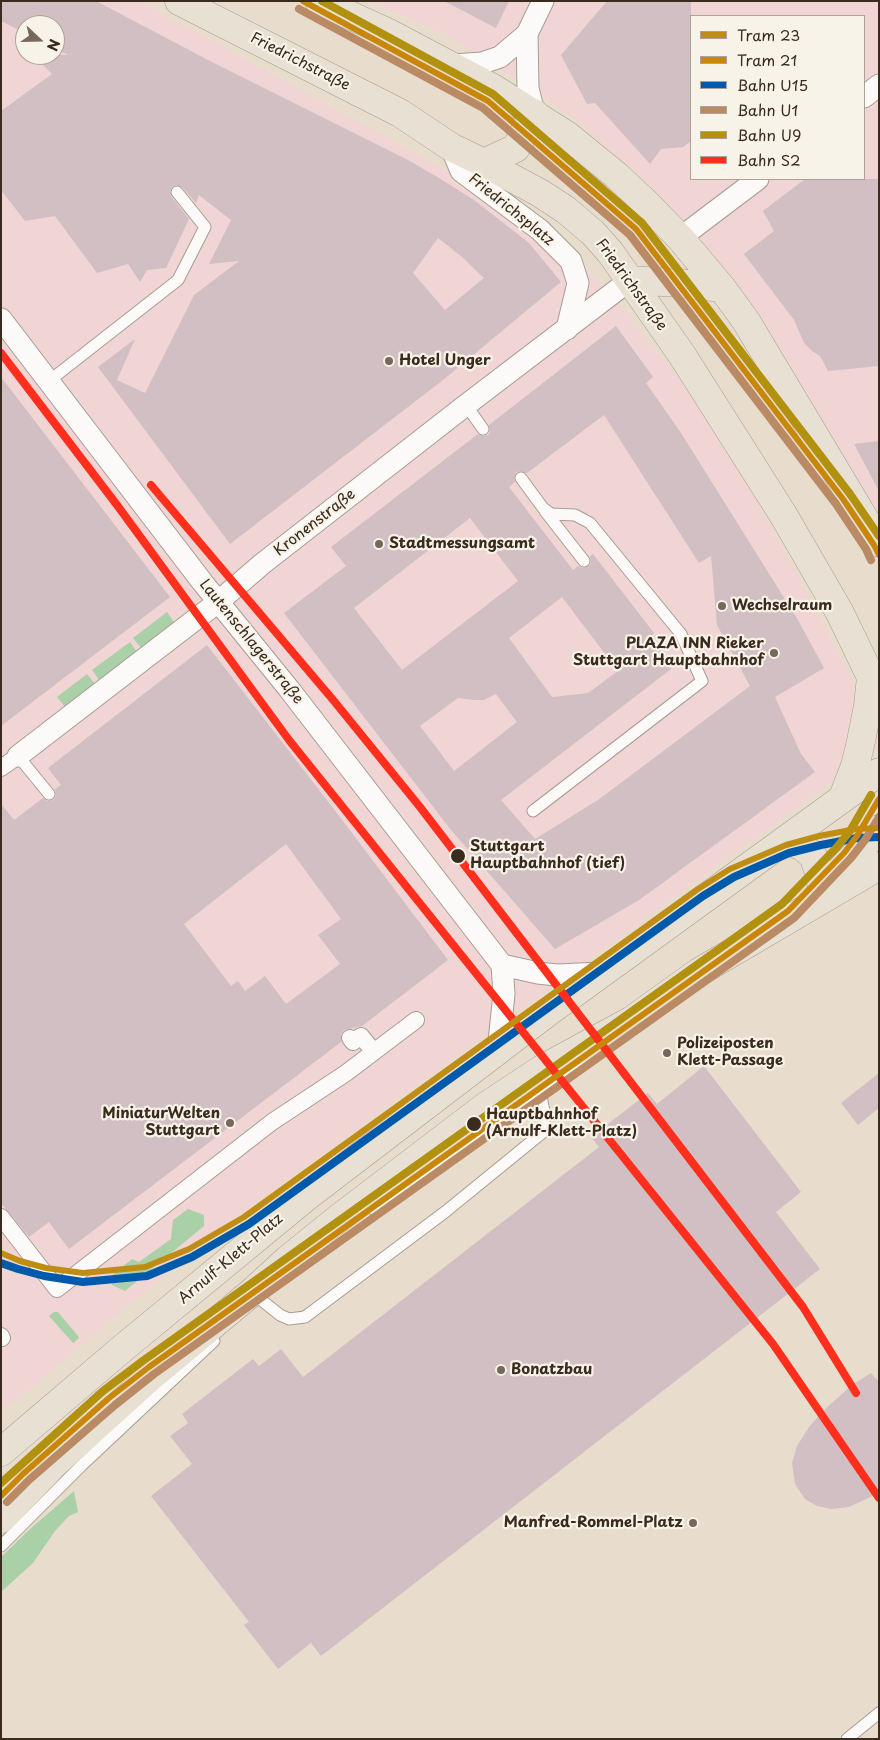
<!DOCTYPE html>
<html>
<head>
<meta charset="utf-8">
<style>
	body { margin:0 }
	#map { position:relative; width:880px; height:1740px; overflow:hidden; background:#e8dccd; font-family:"Playpen Sans",sans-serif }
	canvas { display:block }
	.frame { position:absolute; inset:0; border:2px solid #3b2a1e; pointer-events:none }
	.legend { position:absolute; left:690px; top:15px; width:175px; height:165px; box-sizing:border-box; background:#f7f3e8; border:1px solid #aca397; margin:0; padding:6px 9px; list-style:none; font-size:15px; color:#3b2a1e }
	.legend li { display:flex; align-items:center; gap:10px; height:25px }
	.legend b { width:25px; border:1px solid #aca397 }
	.north { position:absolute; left:15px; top:15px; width:50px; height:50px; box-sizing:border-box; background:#f7f3e8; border:1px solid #aca397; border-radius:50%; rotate:111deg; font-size:14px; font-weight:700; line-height:20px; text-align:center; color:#3b2a1e }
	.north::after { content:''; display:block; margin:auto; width:18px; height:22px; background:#78685b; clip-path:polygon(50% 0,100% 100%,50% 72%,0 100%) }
</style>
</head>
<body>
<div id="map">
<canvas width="880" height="1740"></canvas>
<div class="frame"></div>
<ul class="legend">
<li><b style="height:6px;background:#bf8d14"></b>Tram 23</li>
<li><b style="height:6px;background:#c88708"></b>Tram 21</li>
<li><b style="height:6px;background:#005aab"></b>Bahn U15</li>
<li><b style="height:6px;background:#b98a64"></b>Bahn U1</li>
<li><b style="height:6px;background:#b1910e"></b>Bahn U9</li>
<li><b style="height:6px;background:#ff2e1d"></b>Bahn S2</li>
</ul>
<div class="north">N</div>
</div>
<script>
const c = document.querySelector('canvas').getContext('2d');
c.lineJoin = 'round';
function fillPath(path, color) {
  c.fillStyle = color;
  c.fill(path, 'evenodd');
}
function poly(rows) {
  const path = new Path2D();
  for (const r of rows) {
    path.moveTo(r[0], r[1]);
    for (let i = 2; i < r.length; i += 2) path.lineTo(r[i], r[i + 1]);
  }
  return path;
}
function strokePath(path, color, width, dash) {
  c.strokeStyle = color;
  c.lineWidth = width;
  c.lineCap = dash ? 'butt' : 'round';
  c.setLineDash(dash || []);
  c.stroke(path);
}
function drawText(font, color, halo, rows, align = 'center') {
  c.font = font + ' "Playpen Sans",sans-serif';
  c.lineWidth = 4.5;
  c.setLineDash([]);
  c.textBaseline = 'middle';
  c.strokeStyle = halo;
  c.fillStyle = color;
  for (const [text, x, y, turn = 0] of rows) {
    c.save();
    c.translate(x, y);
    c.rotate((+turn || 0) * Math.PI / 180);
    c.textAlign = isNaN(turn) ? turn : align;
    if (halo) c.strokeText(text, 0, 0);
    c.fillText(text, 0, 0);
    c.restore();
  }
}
const built = poly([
	[1,1,140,1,511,206,586,269,618,302,720,432,879,729,879,748,217,1231,1,1413],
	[25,25,55,25,55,55,25,55],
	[368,1,879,1,879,514,835,448,735,288,635,171,561,108,441,32],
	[691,16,864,16,864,179,691,179]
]);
const green = poly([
	[167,612,174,622,141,648,133,638],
	[130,642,137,652,99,680,92,670],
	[87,674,95,684,65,707,57,697],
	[188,1209,204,1215,204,1226,125,1291,112,1285,110,1277,132,1259,139,1262,171,1239,173,1220],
	[54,1312,58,1312,78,1336,79,1338,73,1343,49,1316],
	[74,1491,78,1512,69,1516,55,1531,33,1563,1,1592,1,1557,29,1530]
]);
const building = poly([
	[1,1,96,1,210,61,408,160,439,178,474,200,529,243,561,282,443,380,230,544,98,367,135,339,117,380,145,393,194,295,239,261,209,264,231,220,199,195,196,203,182,187,176,185,173,186,170,190,171,196,189,219,166,268,147,270,140,282,128,264,97,273,55,216,25,221,1,190,1,111,52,74,33,55,68,55,55,48,55,25,25,25,25,33,1,21],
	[438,238,462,257,484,278,445,310,413,273],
	[444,1,509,1,496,28],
	[607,1,691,1,691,141,683,147,661,149,650,164,595,103,587,104,561,55],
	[805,179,879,179,879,366,828,371,820,356,812,351,804,343,794,320,744,254,774,231,763,211],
	[616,326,653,377,646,383,681,433,798,620,824,668,775,697,801,754,815,772,639,900,555,949,451,830,284,613,346,566,331,547,478,434,483,436,488,435,490,432,489,425],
	[604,415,699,563,711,556,717,625,750,686,598,800,535,839,501,800,671,669,651,636,654,633,593,554,590,556,591,563,588,567,582,568,578,566,573,570,509,487,515,482,514,478,516,472,521,471,527,473],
	[470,518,518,581,402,670,354,608],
	[562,597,618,671,588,693,552,697,509,638],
	[496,694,517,722,454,771,420,726,458,698,474,700,484,700],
	[1,377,170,597,1,726],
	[879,441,879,491,854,444],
	[207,645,333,808,448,960,362,1026,344,1030,341,1035,341,1042,69,1249,49,1222,29,1237,1,1203,1,804,14,820,43,798,47,801,53,800,56,796,55,789,61,785,48,768],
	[286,844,341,919,318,935,340,964,286,1004,265,976,245,991,238,981,231,986,184,924],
	[704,1066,801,1192,776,1212,820,1269,321,1656,311,1643,278,1669,244,1625,249,1622,151,1496,192,1464,170,1436,188,1423,182,1414,253,1359,259,1366,281,1349,303,1377,599,1147,591,1137,648,1093,657,1104],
	[879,1073,879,1108,858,1125,841,1103],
	[871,1373,879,1382,879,1493,849,1507,831,1509,817,1506,805,1499,795,1484,792,1463,797,1446,809,1427,823,1411,852,1385]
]);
const service = poly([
	[49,381,178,280,205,227,177,192],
	[466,405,483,429],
	[521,478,543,508,551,514,575,515,590,523,681,634,702,681,533,811],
	[545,511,584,561],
	[18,756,49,794],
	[373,1209,468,1140,589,1058],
	[260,1299,280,1315,289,1319,305,1317,445,1212,542,1133,545,1117,539,1085],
	[1,1546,82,1465,214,1341],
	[847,1739,879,1713]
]);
const pedestrian = poly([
	[1,768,18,756],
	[350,1038,353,1042,361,1036,374,1052],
	[1,1217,57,1289,272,1122,346,1073,416,1020],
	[1,1336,2,1338]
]);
const minor = poly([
	[527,34,528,88,534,113],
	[453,65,482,63,500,57,527,34,543,1],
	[864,97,879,85],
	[451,147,461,171,540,230,571,261,578,283,567,329],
	[680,238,758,179],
	[1,319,203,583,289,689,502,965,504,994,498,1050],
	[18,756,218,602,262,564,466,405,630,280],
	[502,965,538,973,557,975,601,973]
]);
const primary = poly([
	[179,1,400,113,451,147,484,163,540,193,566,210,593,233,610,252,682,355,784,516,840,613,879,694],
	[319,1,391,34,493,88,568,136,616,175,647,204,680,238,722,288,746,321,879,543],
	[484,163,516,148,534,113],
	[630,280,679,283,722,288],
	[843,797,855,766,860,746,868,706,871,677],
	[786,840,803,847,813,856,820,875,822,890],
	[823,889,879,829],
	[1,1452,123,1348,305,1198,547,1013,879,772],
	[1,1519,56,1462,149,1378,251,1293,287,1260,339,1218,486,1106,542,1069,632,1020,699,972,879,866]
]);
const rail1 = poly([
	[1,1263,18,1269,44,1276,83,1282,147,1276,192,1257,249,1224,703,896,734,877,789,853,821,845,857,838,879,837]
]);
const rail2 = poly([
	[299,9,483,108,630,235,836,504,866,549,871,560],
	[7,1502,29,1480,115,1405,154,1374,794,918,851,858,865,840,879,817]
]);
const rail3 = poly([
	[322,1,493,94,642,223,850,494,879,536],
	[1,1483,103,1391,144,1360,782,904,837,847,850,831,871,795]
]);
const rail4 = poly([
	[1,353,117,505,289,740,773,1344,879,1498],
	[151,485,334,701,420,807,803,1307,856,1393]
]);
const tram1 = poly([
	[1,1253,20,1261,46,1268,83,1273,145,1267,189,1249,244,1217,698,889,730,869,786,845,819,836,856,829,879,828]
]);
const tram2 = poly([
	[303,1,488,101,636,229,843,499,874,545,879,555],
	[1,1496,23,1474,109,1398,149,1367,788,911,844,853,857,836,879,799]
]);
const markers = [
	[389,361,5,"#78685b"],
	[379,544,5,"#78685b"],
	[722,606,5,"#78685b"],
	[774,653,5,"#78685b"],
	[458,856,8,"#3b2a1e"],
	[667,1053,5,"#78685b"],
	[230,1123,5,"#78685b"],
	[474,1124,8,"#3b2a1e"],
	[501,1370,5,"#78685b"],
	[693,1523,5,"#78685b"]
];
const streetNames = [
	["Friedrichstraße",300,62,27],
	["Friedrichsplatz",511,210,39],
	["Friedrichstraße",631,285,54],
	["Kronenstraße",315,523,-38],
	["Lautenschlagerstraße",251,642,51],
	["Arnulf-Klett-Platz",231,1259,-40]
];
const poiNames = [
	["Hotel Unger",399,361],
	["Stadtmessungsamt",389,544],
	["Wechselraum",732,606],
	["PLAZA INN Rieker",764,644,"right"],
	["Stuttgart Hauptbahnhof",764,661,"right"],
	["Polizeiposten",677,1044],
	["Klett-Passage",677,1061],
	["MiniaturWelten",220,1114,"right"],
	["Stuttgart",220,1131,"right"],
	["Bonatzbau",511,1370],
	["Manfred-Rommel-Platz",683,1523,"right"]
];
const stopNames = [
	["Stuttgart",470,847],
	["Hauptbahnhof (tief)",470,864],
	["Hauptbahnhof",486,1115],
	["(Arnulf-Klett-Platz)",486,1132]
];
fillPath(built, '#f0d5d4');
fillPath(green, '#aad0a7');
fillPath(building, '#d1bfc3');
strokePath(service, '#a69d93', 13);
strokePath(pedestrian, '#a69d93', 18);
strokePath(minor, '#a69d93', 23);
strokePath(primary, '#a69d93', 29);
strokePath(service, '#fcfaf8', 11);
strokePath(pedestrian, '#fcfaf8', 16);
strokePath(minor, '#fcfaf8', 21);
strokePath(primary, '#e7e0d3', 28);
strokePath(rail1, '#005aab', 8);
strokePath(rail2, '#b98a64', 8);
strokePath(rail3, '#b1910e', 8);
strokePath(rail4, '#ff2e1d', 8);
strokePath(tram1, '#bf8d14', 6);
strokePath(tram2, '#c88708', 6);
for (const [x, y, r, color] of markers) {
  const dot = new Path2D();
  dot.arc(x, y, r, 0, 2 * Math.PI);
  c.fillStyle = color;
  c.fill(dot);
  strokePath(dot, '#f7f3e8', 2);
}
drawText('15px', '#3b2a1e', '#f7f3e8', streetNames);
drawText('bold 15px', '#3b2a1e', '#f7f3e8', poiNames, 'left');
drawText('bold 15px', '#3b2a1e', '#f7f3e8', stopNames, 'left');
</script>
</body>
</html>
